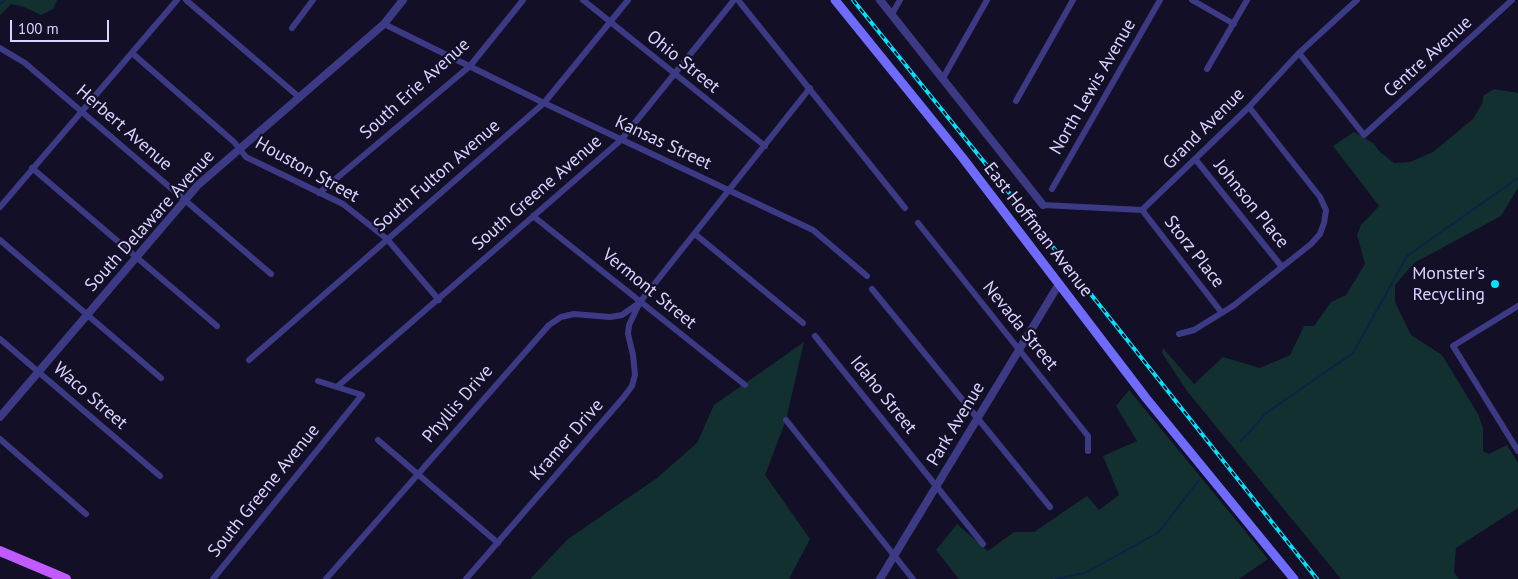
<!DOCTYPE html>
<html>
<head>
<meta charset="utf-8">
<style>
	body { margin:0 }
	#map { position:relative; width:1518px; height:579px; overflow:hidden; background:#130f26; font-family:"PT Sans",sans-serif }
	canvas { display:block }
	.scale { position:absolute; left:10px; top:20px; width:99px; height:22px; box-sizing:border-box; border:2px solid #d9d4ff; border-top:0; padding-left:6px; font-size:15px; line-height:18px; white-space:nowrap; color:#d9d4ff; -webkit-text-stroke:4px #130f26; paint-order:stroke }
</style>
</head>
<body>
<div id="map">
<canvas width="1518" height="579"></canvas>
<div class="scale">100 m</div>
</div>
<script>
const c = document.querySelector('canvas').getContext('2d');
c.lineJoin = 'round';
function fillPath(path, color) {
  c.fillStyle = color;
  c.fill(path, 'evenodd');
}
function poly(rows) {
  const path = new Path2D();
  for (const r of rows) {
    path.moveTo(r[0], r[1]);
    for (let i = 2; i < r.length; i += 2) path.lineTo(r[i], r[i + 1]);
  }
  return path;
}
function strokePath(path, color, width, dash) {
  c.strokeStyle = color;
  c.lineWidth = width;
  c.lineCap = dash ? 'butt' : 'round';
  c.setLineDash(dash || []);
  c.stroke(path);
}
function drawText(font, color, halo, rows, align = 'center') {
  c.font = font + ' "PT Sans",sans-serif';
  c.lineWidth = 4.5;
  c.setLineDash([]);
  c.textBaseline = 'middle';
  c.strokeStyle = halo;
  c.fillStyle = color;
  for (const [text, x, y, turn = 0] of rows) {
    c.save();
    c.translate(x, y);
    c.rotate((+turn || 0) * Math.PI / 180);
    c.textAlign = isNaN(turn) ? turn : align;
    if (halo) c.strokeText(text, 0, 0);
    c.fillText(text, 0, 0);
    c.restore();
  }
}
const green = poly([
	[0,0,57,0,53,9,41,15,24,7,11,4,0,15],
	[1494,89,1518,93,1518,188,1501,216,1414,263,1395,285,1395,302,1411,335,1442,355,1478,414,1483,428,1483,451,1489,454,1507,445,1518,463,1518,508,1456,548,1454,572,1459,579,1341,579,1187,391,1162,353,1163,348,1194,384,1223,357,1260,368,1290,355,1304,326,1314,326,1331,302,1346,295,1365,264,1357,235,1361,225,1379,206,1333,146,1354,132,1373,143,1380,152,1394,163,1410,162,1433,152,1473,119,1483,102,1483,96],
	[804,342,786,420,765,475,810,539,789,579,530,579,568,539,657,478,697,443,714,405],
	[1129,390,1268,559,1239,579,959,579,936,550,957,524,988,551,1014,532,1034,532,1087,496,1099,510,1119,495,1103,456,1137,441,1116,406]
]);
const stream = poly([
	[0,4,6,0],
	[1241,441,1266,413,1353,353,1407,256,1518,178],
	[1056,579,1085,573,1159,532,1199,480]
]);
const minor = poly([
	[186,0,299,97],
	[583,0,765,146],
	[738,0,905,208],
	[1192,0,1234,24],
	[892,14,900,0],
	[384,24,544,103,813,230,867,276],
	[292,28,313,0],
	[0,48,25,63,271,274],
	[132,53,234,142,246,157,343,204,387,239,439,300],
	[1299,53,1364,135,1512,0],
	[1207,69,1247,0],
	[943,78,987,0],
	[1016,101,1073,0],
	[1196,160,1282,267],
	[32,168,217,326],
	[1052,189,1160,0],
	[319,193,470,66,523,0],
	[1043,205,1142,210,1249,107,1299,53,1357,0],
	[0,207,177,0],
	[1142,210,1222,313],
	[533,216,745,385],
	[918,223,1088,436,1088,451],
	[695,234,803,323],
	[0,240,161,378],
	[872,289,1050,507],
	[1518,306,1453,346,1518,451],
	[1179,334,1194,330,1233,306,1311,244,1320,234,1324,223,1326,210,1320,197,1249,107],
	[815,336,983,544],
	[0,339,160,476],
	[249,360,544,103,628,0],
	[338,386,621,140,734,0],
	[786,420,913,579],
	[0,439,86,514],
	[378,440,498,543],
	[213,579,362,395,318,381],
	[326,579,549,325,561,317,574,314,610,317,622,315,639,303],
	[466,579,623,398,632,386,635,375,633,355,628,334,629,325,640,302,810,88]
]);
const tertiary = poly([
	[880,0,1043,205],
	[0,417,198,185,384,24,403,0],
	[880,579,1059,284]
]);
const secondary = poly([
	[835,0,962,157,1146,398,1294,579]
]);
const primary = poly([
	[0,551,66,579]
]);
const rail = poly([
	[853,0,1078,278,1317,579]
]);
const markers = [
	[1495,284,5,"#00e5ff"]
];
const streetNames = [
	["Centre Avenue",1428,57,-42],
	["Ohio Street",683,62,39],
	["North Lewis Avenue",1093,87,-60],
	["South Erie Avenue",415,89,-42],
	["Herbert Avenue",124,128,41],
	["Grand Avenue",1204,129,-45],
	["Kansas Street",663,143,25],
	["Houston Street",307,170,29],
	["South Fulton Avenue",437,176,-41],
	["South Greene Avenue",537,193,-41],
	["Johnson Place",1251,204,51],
	["South Delaware Avenue",150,221,-48],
	["East Hoffman Avenue",1038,230,52],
	["Storz Place",1194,252,52],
	["Vermont Street",649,289,39],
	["Nevada Street",1020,326,51],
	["Idaho Street",883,395,51],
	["Waco Street",90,396,41],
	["Phyllis Drive",458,404,-49],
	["Park Avenue",956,424,-59],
	["Kramer Drive",567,440,-49],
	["South Greene Avenue",264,491,-51]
];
const poiNames = [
	["Monster's",1485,274],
	["Recycling",1485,295]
];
fillPath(green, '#12302f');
strokePath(stream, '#0c2248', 2);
strokePath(minor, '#3d3a85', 6);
strokePath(tertiary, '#3d3a85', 8);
strokePath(secondary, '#6f6bff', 9);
strokePath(primary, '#c25bff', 10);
strokePath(rail, '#00e5ff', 4);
strokePath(rail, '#130f26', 2, [5.5]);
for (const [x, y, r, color] of markers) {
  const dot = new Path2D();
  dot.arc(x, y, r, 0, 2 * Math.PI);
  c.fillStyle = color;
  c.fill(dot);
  strokePath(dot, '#130f26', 2);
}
drawText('18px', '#d9d4ff', '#130f26', streetNames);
drawText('18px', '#d9d4ff', '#130f26', poiNames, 'right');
</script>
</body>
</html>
